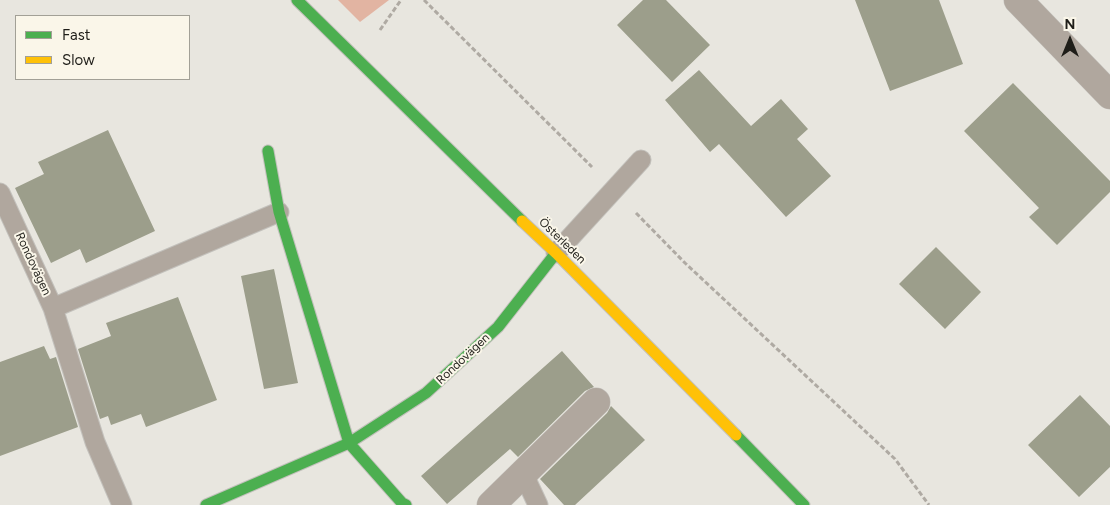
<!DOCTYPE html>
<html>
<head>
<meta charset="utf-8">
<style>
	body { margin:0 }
	#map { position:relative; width:1110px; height:505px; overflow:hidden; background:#e8e6df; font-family:Figtree,sans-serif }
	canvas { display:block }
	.legend { position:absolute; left:15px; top:15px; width:175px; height:65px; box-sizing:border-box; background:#faf6e9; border:1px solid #a2a096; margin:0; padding:6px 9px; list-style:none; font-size:15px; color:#1f1e19 }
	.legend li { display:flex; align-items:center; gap:10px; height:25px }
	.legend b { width:25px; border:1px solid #a2a096 }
	.north { position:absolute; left:1045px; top:15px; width:50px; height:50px; -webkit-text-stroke:4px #faf6e9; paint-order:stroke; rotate:0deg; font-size:14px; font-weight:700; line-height:20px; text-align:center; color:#1f1e19 }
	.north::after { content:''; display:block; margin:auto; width:18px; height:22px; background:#1f1e19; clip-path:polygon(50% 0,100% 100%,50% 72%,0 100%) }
</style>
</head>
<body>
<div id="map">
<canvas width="1110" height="505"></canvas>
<ul class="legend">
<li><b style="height:6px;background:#4caf50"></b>Fast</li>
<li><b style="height:6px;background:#ffc107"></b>Slow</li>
</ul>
<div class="north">N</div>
</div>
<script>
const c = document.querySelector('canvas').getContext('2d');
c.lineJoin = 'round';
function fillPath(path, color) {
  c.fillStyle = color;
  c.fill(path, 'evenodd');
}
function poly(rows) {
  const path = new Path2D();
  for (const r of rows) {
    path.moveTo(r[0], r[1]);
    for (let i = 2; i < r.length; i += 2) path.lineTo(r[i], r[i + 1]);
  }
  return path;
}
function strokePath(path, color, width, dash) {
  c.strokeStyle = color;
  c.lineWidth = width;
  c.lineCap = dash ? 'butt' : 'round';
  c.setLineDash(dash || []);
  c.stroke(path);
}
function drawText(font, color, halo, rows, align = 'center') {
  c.font = font + ' Figtree,sans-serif';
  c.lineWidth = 4;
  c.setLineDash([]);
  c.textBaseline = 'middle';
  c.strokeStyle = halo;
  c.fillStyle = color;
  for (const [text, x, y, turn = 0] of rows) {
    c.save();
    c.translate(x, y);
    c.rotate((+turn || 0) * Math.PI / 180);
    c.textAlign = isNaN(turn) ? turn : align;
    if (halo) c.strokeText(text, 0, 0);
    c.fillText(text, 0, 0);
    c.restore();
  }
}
const forest = poly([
	[338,0,389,0,360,22]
]);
const building = poly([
	[643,0,666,0,710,45,672,82,617,25],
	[855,0,939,0,963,64,890,91],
	[699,70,751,126,781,99,808,129,797,139,831,176,786,217,719,144,710,152,665,100],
	[1013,83,1110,181,1110,192,1057,245,1029,217,1039,208,964,131],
	[108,130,155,231,86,263,80,249,51,263,15,188,44,174,38,162],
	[936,247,981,292,945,329,899,284],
	[274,269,298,383,264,389,241,276],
	[178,297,217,400,146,427,141,414,111,425,108,416,100,419,78,349,111,336,106,323],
	[44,346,50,359,56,357,78,427,0,456,0,362],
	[562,351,594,387,585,391,518,457,510,449,447,504,421,476],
	[1080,395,1110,426,1110,467,1079,497,1028,445],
	[611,406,645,440,575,505,564,505,540,479,607,413]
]);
const path = poly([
	[424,0,592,167],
	[380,30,401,0],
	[636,213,685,263,895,459,929,505]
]);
const lane = poly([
	[0,193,53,308,279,212],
	[556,253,641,160],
	[53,308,95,442,122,505],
	[523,473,538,505]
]);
const street = poly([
	[1018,0,1110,95],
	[491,505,596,402]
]);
const fast = poly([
	[297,0,522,221],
	[268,151,279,212,349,443,402,503,406,505],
	[736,435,804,505],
	[206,505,349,443,426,393,498,327,556,253]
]);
const slow = poly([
	[522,221,556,253,736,435]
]);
const streetNames = [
	["Österleden",562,241,44],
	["Rondovägen",33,264,65],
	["Rondovägen",463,359,-43]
];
fillPath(forest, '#e2b4a2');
fillPath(building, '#9c9e8b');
strokePath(lane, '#c3c1bc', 21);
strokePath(street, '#c3c1bc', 29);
strokePath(fast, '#c3c1bc', 13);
strokePath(slow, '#c3c1bc', 13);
strokePath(path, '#afaaa3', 3, [5, 2.5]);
strokePath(lane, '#b0a79e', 19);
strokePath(street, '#b0a79e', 28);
strokePath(fast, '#4caf50', 11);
strokePath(slow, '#ffc107', 11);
drawText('12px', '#1f1e19', '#faf6e9', streetNames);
</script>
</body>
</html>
